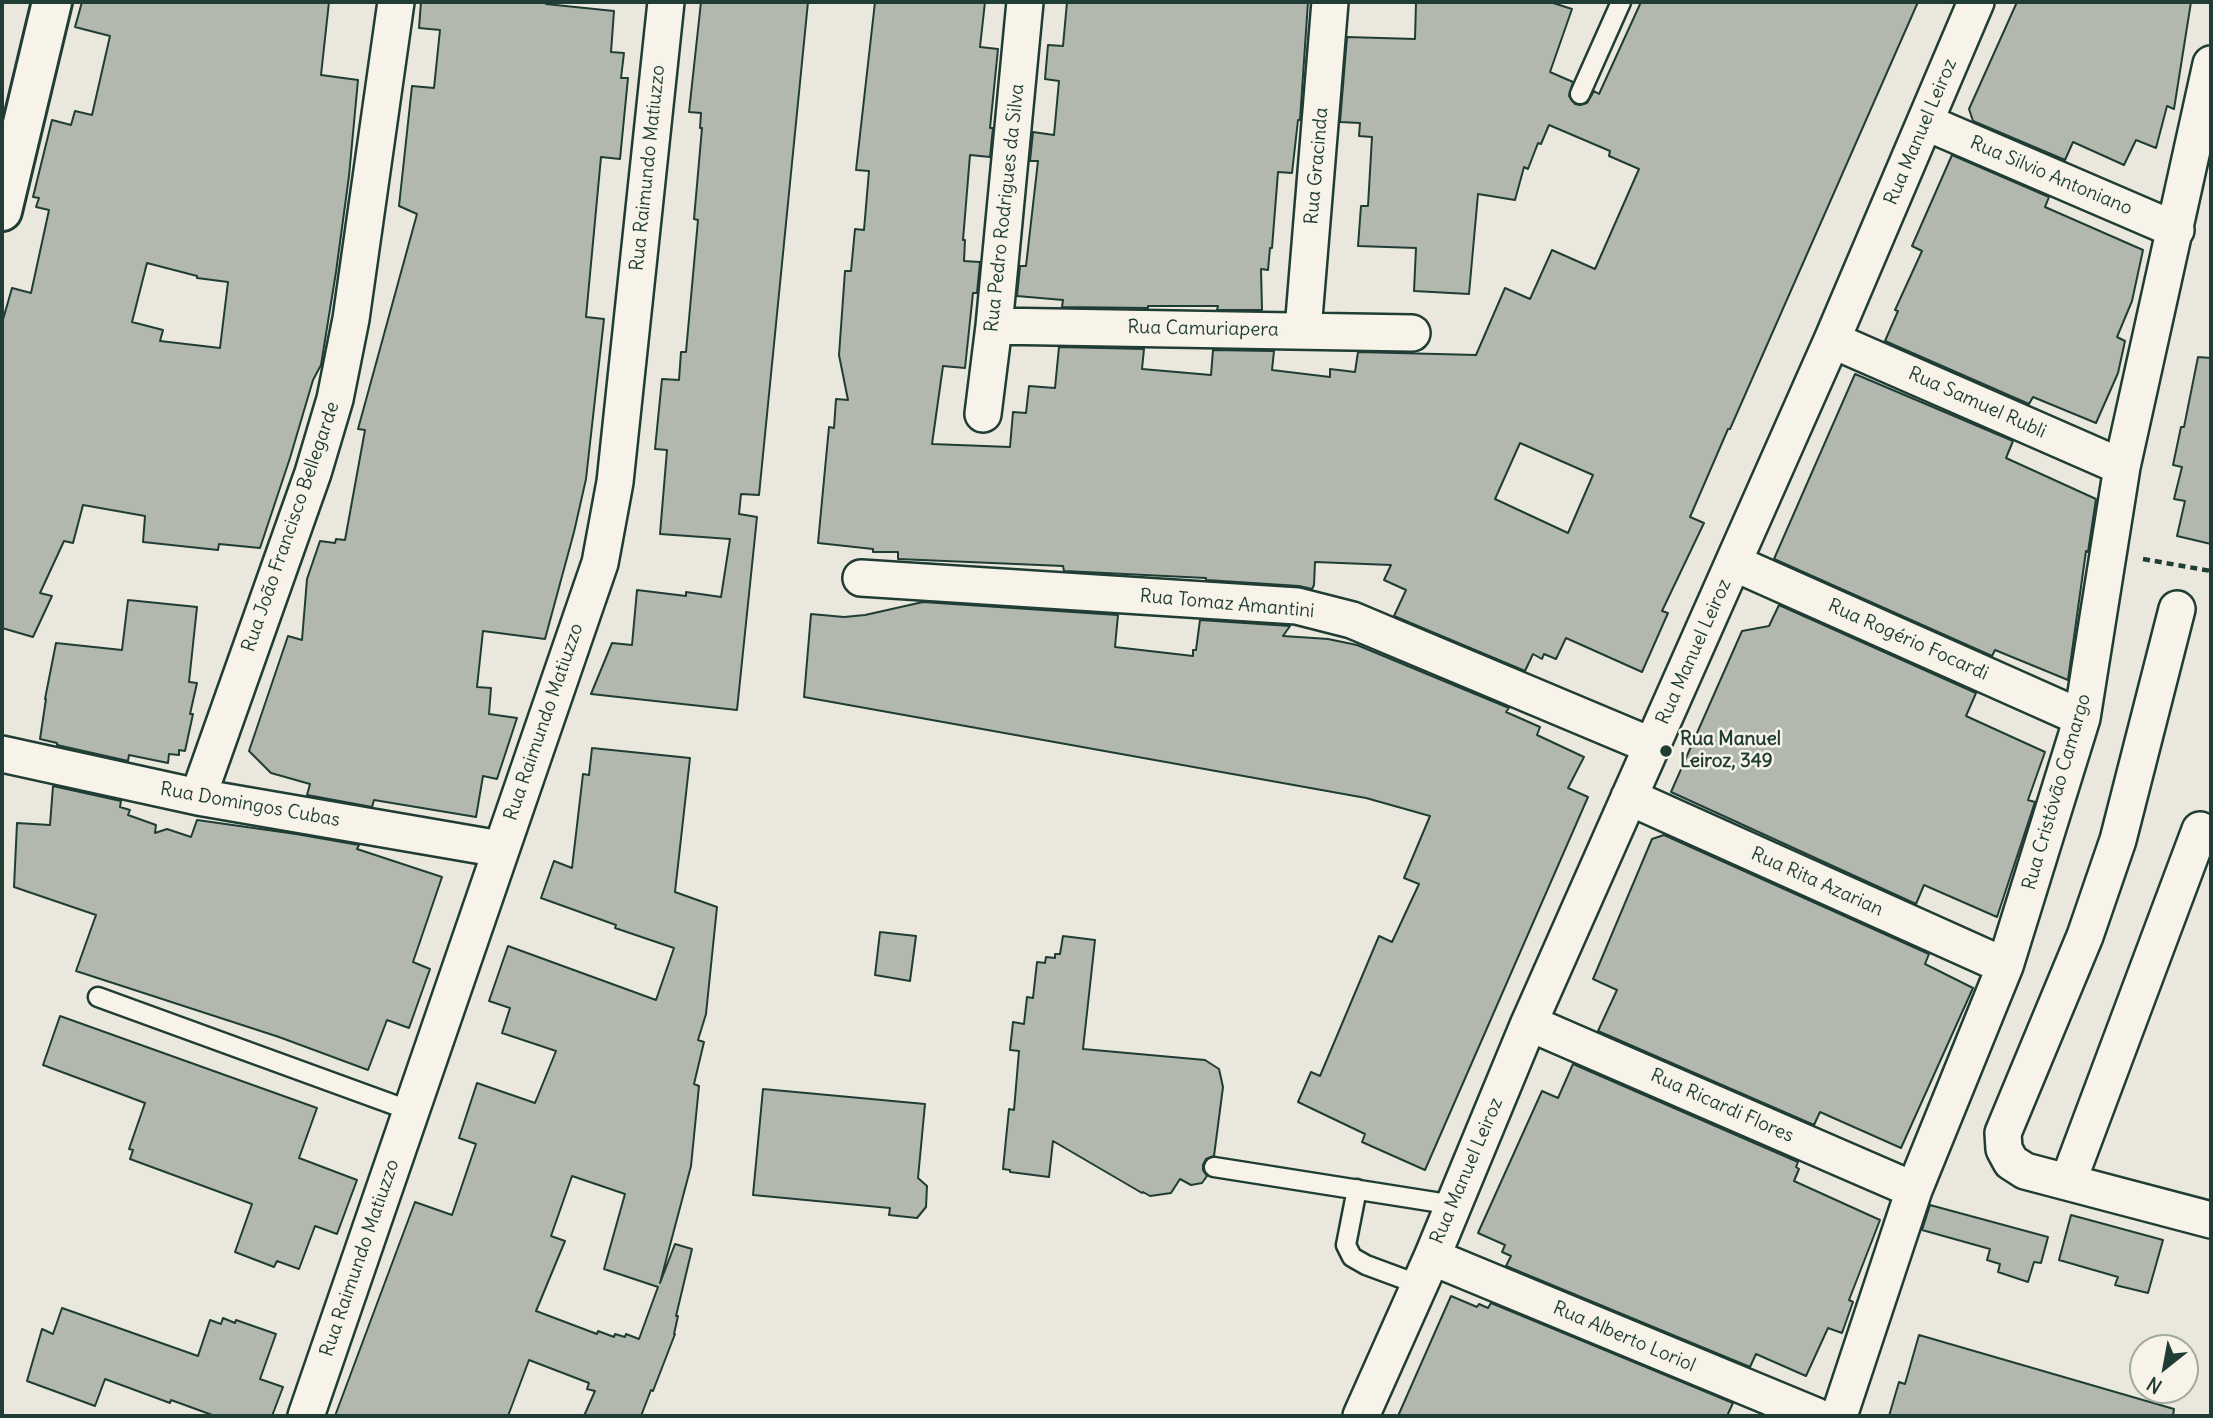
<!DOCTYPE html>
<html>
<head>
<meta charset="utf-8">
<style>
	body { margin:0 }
	#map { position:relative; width:2213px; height:1418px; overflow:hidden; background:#eae8dd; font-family:Delius,sans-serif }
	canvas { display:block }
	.frame { position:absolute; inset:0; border:4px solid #1f3d34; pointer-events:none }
	.north { position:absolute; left:2129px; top:1334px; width:70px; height:70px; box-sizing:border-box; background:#f7f3e8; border:2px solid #a1aaa0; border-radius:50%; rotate:211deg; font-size:19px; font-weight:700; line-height:28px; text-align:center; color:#1f3d34 }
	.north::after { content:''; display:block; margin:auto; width:24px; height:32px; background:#1f3d34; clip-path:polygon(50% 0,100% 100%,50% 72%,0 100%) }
</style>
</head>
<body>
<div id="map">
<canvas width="2213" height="1418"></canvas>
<div class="frame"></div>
<div class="north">N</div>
</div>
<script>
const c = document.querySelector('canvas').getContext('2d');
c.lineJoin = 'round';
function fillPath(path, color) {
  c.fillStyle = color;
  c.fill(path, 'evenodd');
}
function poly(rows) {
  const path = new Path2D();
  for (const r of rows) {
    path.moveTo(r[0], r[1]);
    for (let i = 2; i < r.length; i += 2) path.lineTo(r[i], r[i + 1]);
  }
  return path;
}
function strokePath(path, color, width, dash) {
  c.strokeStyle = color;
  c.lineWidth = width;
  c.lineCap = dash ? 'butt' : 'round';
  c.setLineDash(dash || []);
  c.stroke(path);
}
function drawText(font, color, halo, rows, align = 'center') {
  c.font = font + ' Delius,sans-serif';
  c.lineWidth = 5;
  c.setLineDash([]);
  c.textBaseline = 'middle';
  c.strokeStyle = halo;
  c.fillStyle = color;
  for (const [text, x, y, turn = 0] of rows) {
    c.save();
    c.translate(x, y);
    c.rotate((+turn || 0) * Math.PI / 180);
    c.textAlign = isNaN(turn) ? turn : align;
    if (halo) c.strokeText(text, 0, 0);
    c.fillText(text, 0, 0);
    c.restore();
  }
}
const building = poly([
	[82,2,329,2,321,75,358,80,349,176,336,272,321,365,313,380,290,458,260,548,219,544,218,550,143,542,145,516,83,505,73,543,64,541,40,593,52,596,33,637,2,628,2,323,12,288,31,293,49,210,36,207,39,198,33,197,52,120,71,125,75,111,92,115,110,36,75,27,82,2],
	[147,263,197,276,197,278,228,282,220,348,160,341,163,330,132,322,147,263],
	[421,2,546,2,546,4,614,11,611,52,624,53,621,78,628,78,620,159,601,157,586,317,604,319,586,479,574,532,545,639,483,631,477,687,491,688,489,714,517,718,497,779,483,776,476,817,374,800,372,807,307,795,310,784,271,773,249,751,288,636,302,640,307,579,320,541,335,543,336,539,345,540,365,430,358,429,417,214,399,206,412,86,434,88,440,30,419,28,421,2],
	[701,2,808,2,759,495,741,494,739,514,757,517,737,710,591,694,612,643,632,645,637,590,686,596,686,592,721,597,730,539,660,534,667,450,655,449,662,379,679,380,681,352,686,352,698,220,694,219,702,128,700,128,701,113,689,112,701,2],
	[875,2,985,2,980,47,998,49,990,128,993,128,990,157,970,155,963,240,965,240,964,261,980,262,977,293,973,293,965,368,943,366,932,444,1010,447,1013,412,1026,413,1029,386,1055,388,1059,347,1144,349,1142,369,1211,375,1213,350,1274,351,1272,370,1330,377,1330,369,1355,372,1358,352,1476,355,1505,288,1530,299,1552,250,1595,269,1639,169,1609,156,1610,151,1549,125,1541,144,1538,143,1528,169,1524,167,1515,200,1478,194,1469,294,1414,291,1416,248,1358,246,1361,206,1368,206,1372,137,1359,136,1360,123,1340,122,1347,37,1415,39,1416,2,1550,2,1572,9,1550,72,1573,82,1569,96,1575,104,1580,105,1587,103,1594,91,1599,94,1641,2,1918,2,1730,429,1728,429,1690,517,1704,523,1662,611,1668,613,1642,672,1566,638,1556,659,1544,654,1542,659,1533,654,1525,671,1394,616,1406,590,1384,580,1391,565,1315,562,1314,585,1312,589,1299,586,1206,580,1206,578,1064,571,1063,566,898,559,898,552,873,552,873,549,818,543,829,427,834,428,836,399,848,400,839,355,845,271,851,271,855,229,864,230,869,171,856,170,875,2],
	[1520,443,1593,475,1568,533,1495,499,1520,443],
	[1067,2,1308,2,1300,120,1298,120,1292,173,1278,172,1272,248,1270,248,1268,270,1261,269,1262,310,1217,310,1218,306,1148,306,1148,308,1062,307,1063,300,1017,296,1020,266,1026,266,1038,161,1030,161,1033,132,1054,135,1059,81,1045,79,1048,45,1063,46,1067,2],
	[2017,2,2191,2,2174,109,2167,106,2156,148,2136,140,2124,165,2073,142,2065,160,1973,121,1969,109,2017,2],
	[1952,155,2049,197,2045,207,2143,250,2132,301,2117,337,2125,341,2118,373,2096,423,2033,397,2029,404,1885,341,1898,311,1895,310,1922,251,1912,246,1952,155],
	[2198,357,2211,358,2211,544,2177,536,2185,501,2174,499,2182,467,2173,465,2181,427,2184,427,2198,357],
	[1855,374,2013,441,2006,458,2096,499,2088,552,2086,551,2068,680,1995,650,1992,656,1774,559,1855,374],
	[128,600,197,607,189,682,197,683,190,714,193,714,185,751,179,750,179,755,169,754,168,763,129,755,128,761,57,745,57,743,40,739,46,699,45,699,56,643,122,650,128,600],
	[923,602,1118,615,1115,647,1193,656,1193,650,1196,650,1200,620,1290,626,1283,636,1328,639,1357,645,1509,708,1506,712,1540,727,1537,735,1584,757,1568,788,1588,797,1425,1170,1362,1142,1365,1134,1298,1102,1311,1072,1320,1076,1379,936,1392,942,1419,884,1404,878,1430,816,1366,798,804,697,811,614,844,617,865,615,923,602],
	[1779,605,1976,693,1966,716,2045,752,2028,800,2035,802,1997,917,1924,885,1916,904,1671,792,1742,631,1769,626,1779,605],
	[592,748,690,758,675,892,717,907,706,1014,698,1040,704,1042,694,1084,699,1086,691,1166,660,1283,675,1244,692,1249,676,1316,678,1316,674,1334,675,1334,653,1391,651,1390,641,1416,584,1416,595,1391,587,1389,589,1383,529,1360,508,1416,335,1416,415,1202,452,1215,476,1144,459,1138,477,1083,535,1103,556,1051,502,1033,510,1008,489,1001,508,946,656,1000,674,948,615,928,616,925,541,898,554,861,572,868,583,774,589,775,592,748],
	[572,1176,625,1194,604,1269,658,1287,639,1339,626,1334,625,1337,615,1334,614,1337,598,1331,597,1334,536,1311,565,1241,551,1236,572,1176],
	[53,786,121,801,120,807,130,810,128,815,156,825,155,833,167,829,191,837,197,820,296,834,359,845,357,849,442,877,413,962,430,969,409,1028,387,1020,368,1070,279,1037,76,971,96,915,14,887,17,823,50,825,53,786],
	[1664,835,1929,954,1925,964,1973,988,1901,1148,1820,1112,1814,1125,1598,1031,1617,990,1593,979,1652,839,1664,835],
	[880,932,916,936,910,981,875,975,880,932],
	[1063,936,1095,940,1083,1049,1205,1060,1219,1069,1223,1087,1214,1156,1206,1159,1203,1165,1203,1170,1207,1176,1202,1183,1191,1185,1180,1179,1171,1193,1150,1196,1143,1192,1142,1193,1053,1141,1049,1177,1010,1172,1010,1170,1003,1169,1009,1109,1014,1110,1019,1051,1010,1050,1013,1022,1024,1024,1027,997,1033,998,1037,962,1045,963,1046,957,1055,958,1055,954,1060,954,1063,936],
	[60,1016,317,1108,299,1158,357,1180,337,1234,315,1226,299,1269,277,1261,274,1267,235,1252,252,1204,130,1159,133,1150,129,1149,145,1103,43,1065,60,1016],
	[1573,1064,1798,1162,1796,1167,1799,1169,1794,1181,1880,1220,1849,1300,1853,1302,1842,1333,1828,1328,1806,1376,1756,1354,1750,1367,1506,1266,1511,1256,1502,1252,1505,1245,1478,1233,1542,1091,1558,1098,1573,1064],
	[763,1089,925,1104,918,1178,927,1186,926,1207,917,1218,889,1215,890,1208,753,1195,763,1089],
	[1930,1205,2048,1237,2041,1263,2034,1262,2028,1282,1998,1272,2000,1264,1987,1260,1990,1249,1922,1230,1930,1205],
	[2071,1215,2163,1240,2148,1293,2115,1285,2118,1277,2059,1260,2071,1215],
	[1451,1296,1477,1307,1479,1304,1488,1308,1491,1303,1733,1403,1727,1416,1398,1416,1451,1296],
	[62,1308,198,1356,210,1320,221,1324,223,1318,235,1323,236,1320,276,1334,260,1379,283,1387,272,1416,215,1416,171,1400,170,1403,105,1379,95,1406,27,1381,42,1329,53,1334,62,1308],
	[1919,1335,2174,1409,2173,1416,1889,1416,1899,1382,1905,1384,1919,1335]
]);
const path = poly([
	[2143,559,2211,571]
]);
const service = poly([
	[1580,94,1621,2],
	[98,997,411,1111],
	[1214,1167,1454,1205],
	[1357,1189,1346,1245,1352,1257,1366,1265,1420,1285]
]);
const minor = poly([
	[1925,122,2176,230],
	[994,326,1412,333],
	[1303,330,1330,2],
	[1832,340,2122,467],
	[983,414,994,326,1025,2],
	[1734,563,2082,718],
	[861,578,1297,606,1352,620,1652,746],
	[2177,609,2118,840,2085,936,2003,1133,2004,1149,2011,1162,2025,1171,2211,1220],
	[2,754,198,797,500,849],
	[198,797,313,473,335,399,351,319,396,2],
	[1629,797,2005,966],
	[1529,1023,1914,1190],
	[2068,1182,2200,830],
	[1432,1257,1816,1416],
	[306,1416,600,563,615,482,666,2],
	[1361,1416,1432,1257,1529,1023,1832,340,1976,2],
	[1839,1416,1914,1190,2005,966,2082,718,2122,467,2211,64]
]);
const tertiary = poly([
	[2,211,52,2]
]);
const markers = [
	[1666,751,7,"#1f3d34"]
];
const streetNames = [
	["Rua Manuel Leiroz",1921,132,-67],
	["Rua Gracinda",1317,166,-85],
	["Rua Raimundo Matiuzzo",648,168,-84],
	["Rua Silvio Antoniano",2051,176,23],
	["Rua Pedro Rodrigues da Silva",1005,208,-84],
	["Rua Camuriapera",1203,329,1],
	["Rua Samuel Rubli",1977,403,24],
	["Rua João Francisco Bellegarde",291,527,-71],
	["Rua Tomaz Amantini",1227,604,5],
	["Rua Rogério Focardi",1908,640,24],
	["Rua Manuel Leiroz",1694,652,-66],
	["Rua Raimundo Matiuzzo",544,722,-71],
	["Rua Cristóvão Camargo",2057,792,-74],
	["Rua Domingos Cubas",250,805,10],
	["Rua Rita Azarian",1817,882,24],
	["Rua Ricardi Flores",1722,1106,24],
	["Rua Manuel Leiroz",1467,1171,-67],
	["Rua Raimundo Matiuzzo",360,1258,-71],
	["Rua Alberto Loriol",1624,1337,23]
];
const poiNames = [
	["Rua Manuel",1680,740],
	["Leiroz, 349",1680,762]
];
fillPath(building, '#b2b8ae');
strokePath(building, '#1f3d34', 2);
strokePath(service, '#1f3d34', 23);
strokePath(minor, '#1f3d34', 40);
strokePath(tertiary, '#1f3d34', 44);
strokePath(path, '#1f3d34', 4.5, [7, 5]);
strokePath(service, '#f7f3e8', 18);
strokePath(minor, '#f7f3e8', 35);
strokePath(tertiary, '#f7f3e8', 38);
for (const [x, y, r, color] of markers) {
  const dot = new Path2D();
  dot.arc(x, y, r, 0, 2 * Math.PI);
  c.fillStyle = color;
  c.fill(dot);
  strokePath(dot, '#f7f3e8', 2.5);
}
drawText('19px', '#1f3d34', '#f7f3e8', streetNames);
drawText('bold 19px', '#1f3d34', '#f7f3e8', poiNames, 'left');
</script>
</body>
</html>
